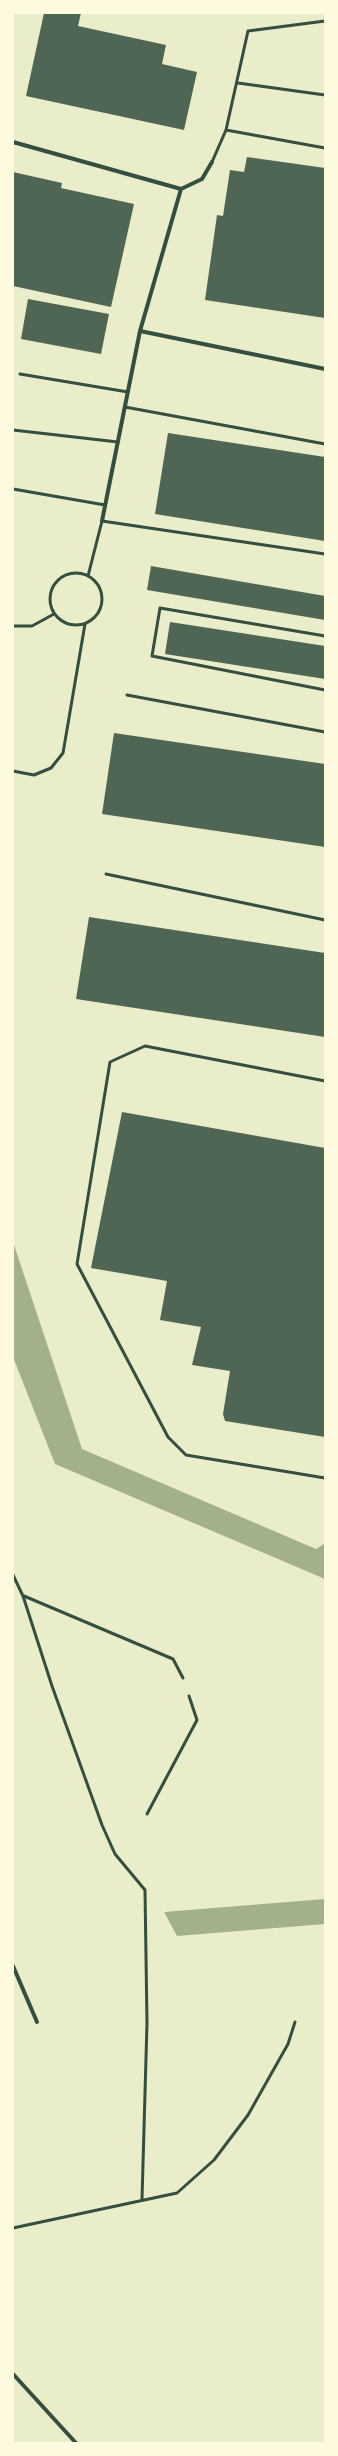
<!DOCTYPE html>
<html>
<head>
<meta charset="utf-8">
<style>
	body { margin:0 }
	#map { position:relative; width:338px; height:2456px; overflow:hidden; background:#e9edc9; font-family:"Nunito Sans",sans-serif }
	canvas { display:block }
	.frame { position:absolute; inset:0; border:14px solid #fefae0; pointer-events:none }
</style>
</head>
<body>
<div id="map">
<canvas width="338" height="2456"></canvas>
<div class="frame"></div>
</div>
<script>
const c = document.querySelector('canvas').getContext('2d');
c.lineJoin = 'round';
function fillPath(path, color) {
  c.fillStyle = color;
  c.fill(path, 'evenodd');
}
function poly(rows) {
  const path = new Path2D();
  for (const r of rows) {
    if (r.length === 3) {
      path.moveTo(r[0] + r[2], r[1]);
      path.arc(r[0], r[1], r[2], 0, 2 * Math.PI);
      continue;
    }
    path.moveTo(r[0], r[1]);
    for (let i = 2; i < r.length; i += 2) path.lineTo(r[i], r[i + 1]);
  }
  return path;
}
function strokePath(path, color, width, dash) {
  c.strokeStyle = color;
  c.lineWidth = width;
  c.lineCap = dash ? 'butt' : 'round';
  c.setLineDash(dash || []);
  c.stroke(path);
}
const water = poly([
	[13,1242,82,1449,316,1549,325,1543,325,1579,55,1464,13,1357],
	[325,1899,325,1924,177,1936,164,1912]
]);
const building = poly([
	[44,13,81,13,78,26,166,45,162,64,197,72,184,130,26,96],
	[247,157,325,168,325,318,205,300,217,215,223,216,230,170,244,172],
	[13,172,62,183,61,188,134,204,111,307,13,286],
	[28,299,109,314,101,354,21,339],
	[168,433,325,457,325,541,155,514],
	[151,566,325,596,325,620,147,590],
	[170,622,325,646,325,679,165,654],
	[114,733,325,764,325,847,102,814],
	[89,917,325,953,325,1037,76,999],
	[122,1112,325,1148,325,1437,225,1421,223,1414,230,1371,192,1365,201,1327,160,1320,167,1281,91,1268]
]);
const service = poly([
	[238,83,325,95],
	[226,130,325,148],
	[212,162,226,130,248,31,325,21],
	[20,374,128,392],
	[125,407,325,444],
	[13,430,118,442],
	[13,489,105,505],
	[76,599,26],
	[88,576,102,521,325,554],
	[13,626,32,626,54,614],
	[325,636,160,608,152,656,325,690],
	[127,695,325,732],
	[13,771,34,775,51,768,63,753,85,624],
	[106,874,325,920],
	[325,1081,145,1046,110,1062,77,1264,168,1437,186,1455,325,1478],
	[13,1575,23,1596,52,1686,102,1825,115,1854,145,1890,147,2023,142,2199],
	[24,1596,173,1659,183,1678],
	[147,1814,197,1720,189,1696],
	[13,2228,177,2193,214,2160,248,2115,288,2044,295,2022]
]);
const minor = poly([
	[13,142,181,189,202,179,212,162],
	[140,331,325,369],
	[102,521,140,331,181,189],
	[13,1966,37,2022],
	[13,2374,76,2443]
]);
fillPath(water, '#a3b18a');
fillPath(building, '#4f6655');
strokePath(service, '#344e41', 3);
strokePath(minor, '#344e41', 4);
</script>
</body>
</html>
